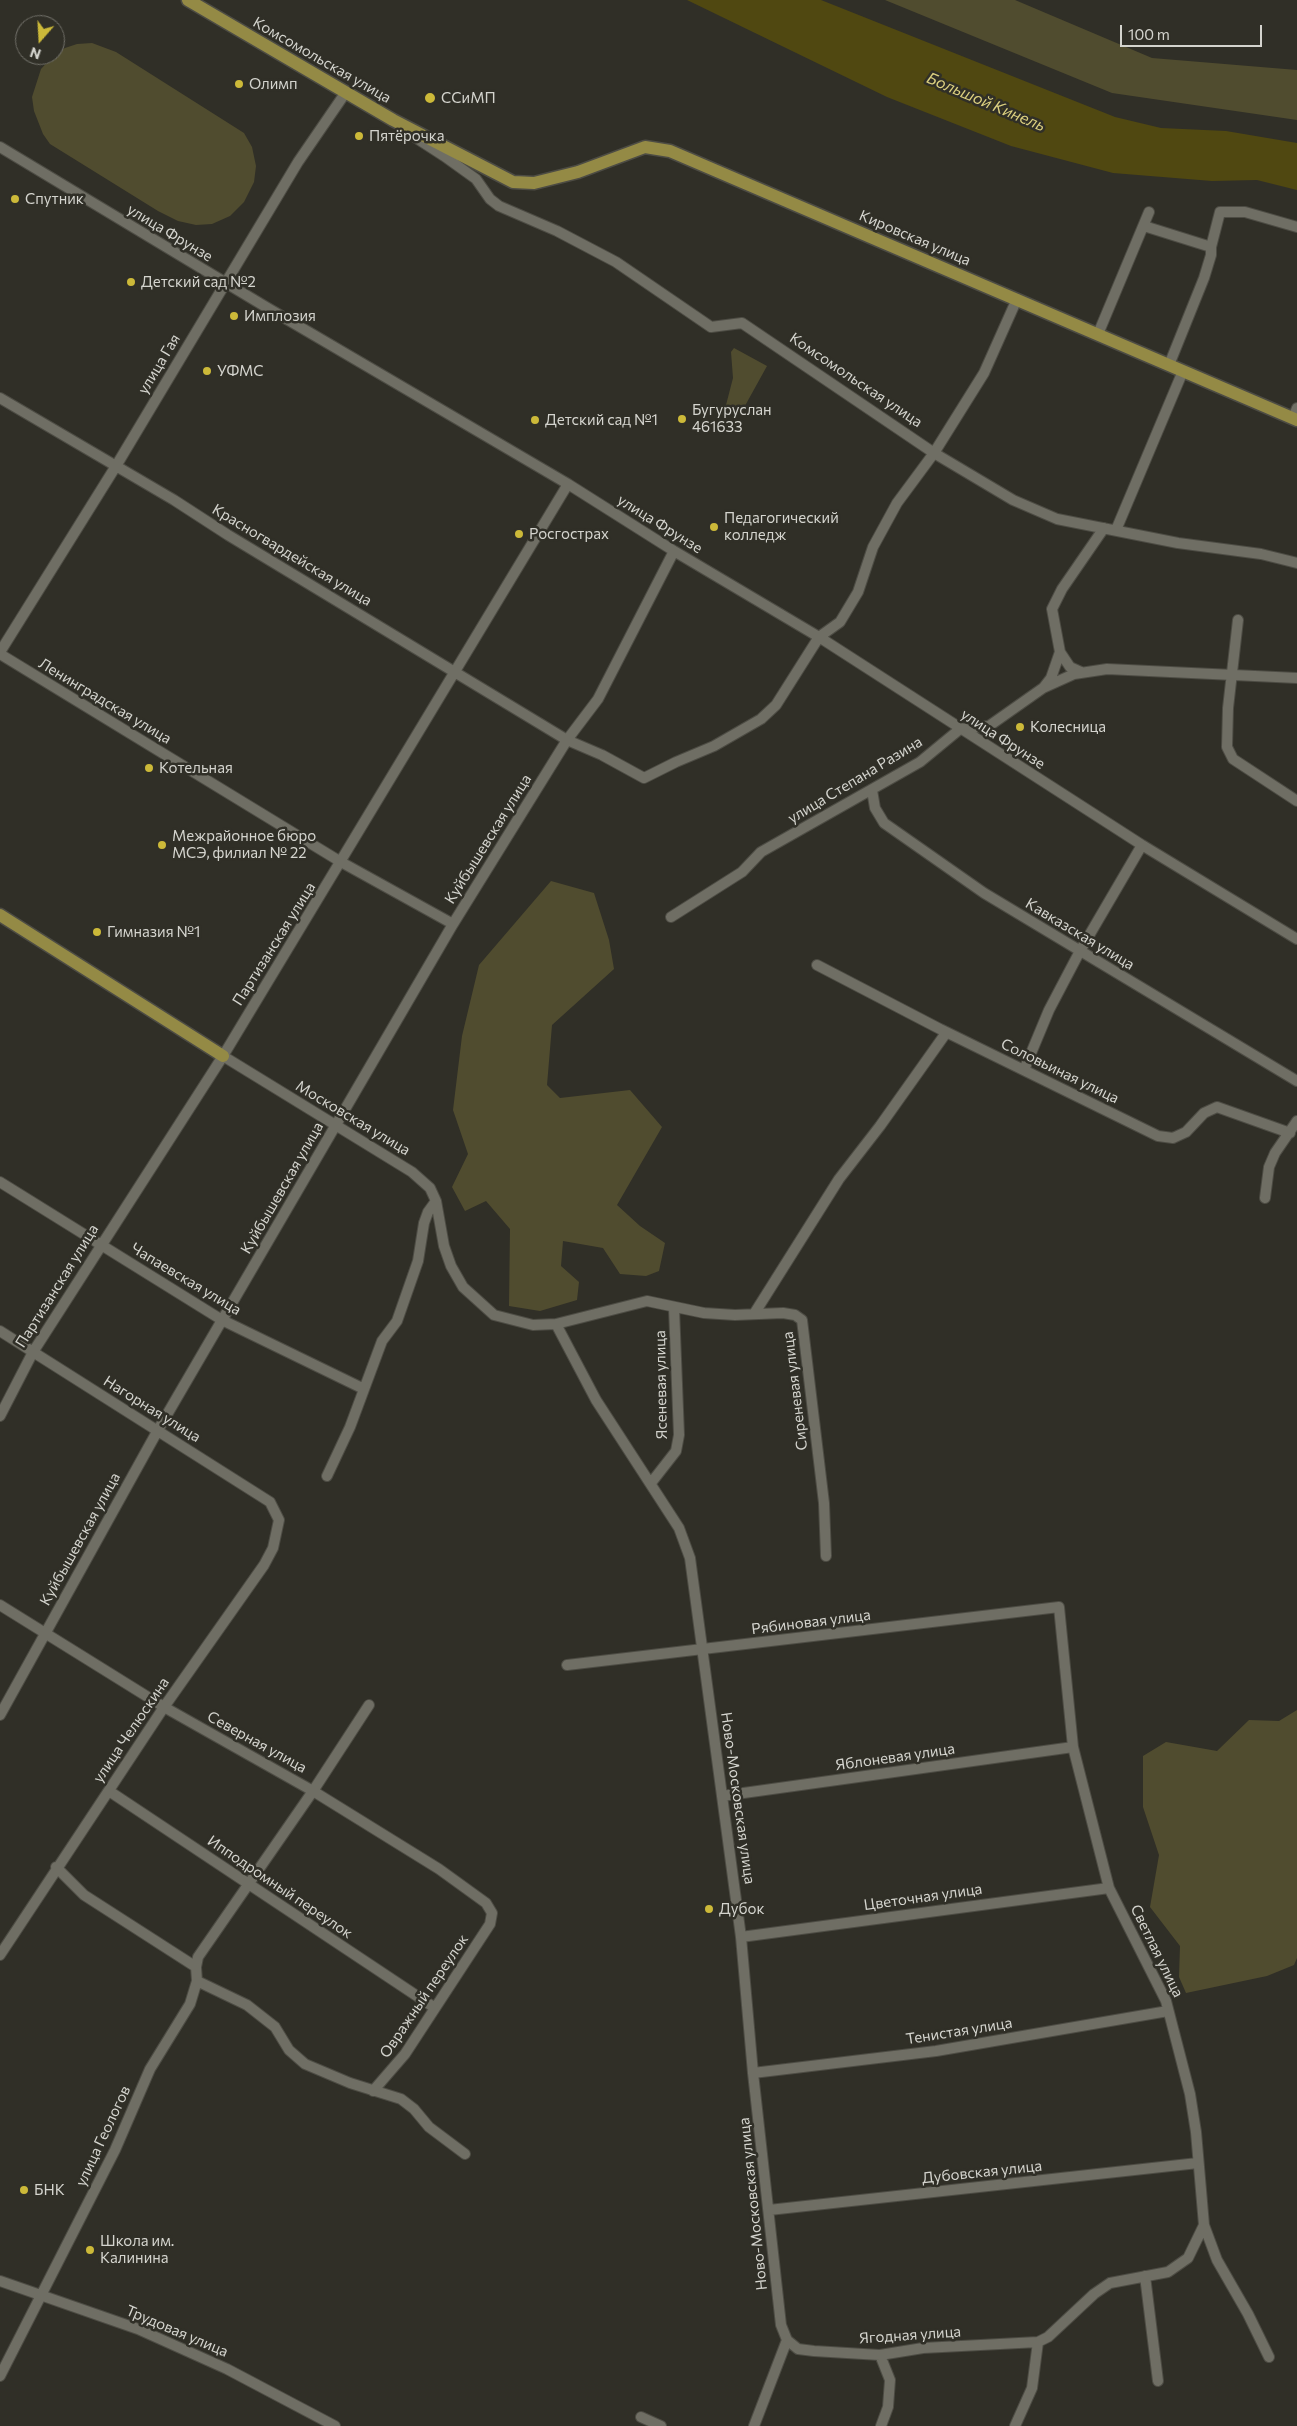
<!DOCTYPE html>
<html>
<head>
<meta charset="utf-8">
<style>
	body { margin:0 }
	#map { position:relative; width:1297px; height:2426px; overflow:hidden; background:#302f27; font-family:Commissioner,sans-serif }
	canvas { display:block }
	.north { position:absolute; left:15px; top:15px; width:50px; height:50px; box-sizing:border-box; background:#302f27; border:1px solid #72716a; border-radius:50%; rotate:199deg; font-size:14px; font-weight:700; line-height:20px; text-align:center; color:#d4d4ce }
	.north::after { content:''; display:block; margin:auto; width:18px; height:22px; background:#ccb939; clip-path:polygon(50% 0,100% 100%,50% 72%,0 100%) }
	.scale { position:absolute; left:1120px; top:25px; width:142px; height:22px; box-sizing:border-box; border:2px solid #d4d4ce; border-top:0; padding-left:6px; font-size:15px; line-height:18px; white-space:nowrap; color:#d4d4ce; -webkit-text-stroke:4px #302f27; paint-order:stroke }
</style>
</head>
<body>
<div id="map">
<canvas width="1297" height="2426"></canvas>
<div class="north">N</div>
<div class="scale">100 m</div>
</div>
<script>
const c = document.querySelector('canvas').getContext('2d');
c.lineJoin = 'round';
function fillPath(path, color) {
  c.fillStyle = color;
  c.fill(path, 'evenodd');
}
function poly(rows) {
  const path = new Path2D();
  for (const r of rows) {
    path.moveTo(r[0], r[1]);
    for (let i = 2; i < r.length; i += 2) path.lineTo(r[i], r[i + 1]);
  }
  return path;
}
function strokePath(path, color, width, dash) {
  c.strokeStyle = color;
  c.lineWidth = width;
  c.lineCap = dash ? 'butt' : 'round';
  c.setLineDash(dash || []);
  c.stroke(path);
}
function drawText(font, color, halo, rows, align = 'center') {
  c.font = font + ' Commissioner,sans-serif';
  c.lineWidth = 5;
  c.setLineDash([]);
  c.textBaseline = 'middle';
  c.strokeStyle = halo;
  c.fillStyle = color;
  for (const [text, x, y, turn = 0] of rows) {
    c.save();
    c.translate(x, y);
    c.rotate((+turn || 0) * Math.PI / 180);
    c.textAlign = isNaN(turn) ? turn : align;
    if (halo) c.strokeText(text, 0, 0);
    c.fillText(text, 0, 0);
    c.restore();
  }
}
const green = poly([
	[885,0,1015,0,1152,58,1297,70,1297,120,1112,93],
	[92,43,116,52,244,133,252,147,256,166,254,182,244,202,230,216,212,224,196,225,178,221,158,211,50,144,43,134,34,111,32,97,41,69,55,54,65,48,77,44],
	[734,348,767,366,741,413,726,405,733,378,731,352],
	[551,881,594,893,609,940,614,969,552,1025,547,1085,560,1098,630,1090,662,1127,617,1205,640,1226,665,1243,659,1271,646,1276,620,1274,603,1248,563,1241,561,1266,579,1282,577,1300,540,1311,509,1306,510,1229,486,1201,465,1211,452,1187,468,1154,453,1110,462,1036,479,965],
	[1297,1710,1297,1958,1294,1965,1267,1976,1186,1993,1179,1977,1180,1946,1150,1907,1159,1855,1143,1807,1143,1756,1166,1742,1217,1751,1249,1720,1279,1721]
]);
const water = poly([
	[687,0,821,0,1115,117,1161,128,1226,131,1297,143,1297,190,1257,180,1212,181,1113,173,1011,146,887,97]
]);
const minor = poly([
	[407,132,444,156],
	[440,145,444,156,476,179,490,199,499,206,557,231,616,262,711,327,742,323,934,453,1013,500,1057,519,1178,543,1261,554,1297,563],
	[0,147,266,307,568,484,674,551,819,637,1142,845,1297,939],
	[1144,226,1211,247],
	[1098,334,1149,212],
	[1169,365,1204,278,1211,255,1211,247,1220,212,1245,212,1297,227],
	[0,398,174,500,228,535,567,740,602,755,644,778,676,762,714,746,761,719,776,705,819,637,840,622,858,592,873,547,897,503,934,453,984,373,1017,299],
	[1293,418,1297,408],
	[1116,530,1183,371],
	[1238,620,1228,708,1227,747,1233,759,1297,801],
	[0,652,116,466,298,162,346,92],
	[1060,652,1070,667,1081,672],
	[0,654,341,862,453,924],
	[1044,687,1051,678,1060,652,1052,609,1062,589,1104,528],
	[872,790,875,808,884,823,984,893,1297,1081],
	[671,917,742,872,761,852,920,762,960,729,989,726,1043,688,1074,674,1107,669,1297,678],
	[817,965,940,1029,1158,1136,1173,1138,1186,1132,1204,1113,1217,1107,1290,1133],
	[223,1056,412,1172,430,1188,436,1201,444,1246,451,1266,463,1287,494,1315,533,1325,556,1324,647,1301,704,1313,735,1315,783,1313,795,1315,802,1320,824,1503,826,1556],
	[1024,1070,1049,1010,1080,951,1142,845],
	[0,1182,222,1320,364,1389],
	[1265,1198,1269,1167,1275,1153,1297,1121],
	[754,1314,839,1179,880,1126,946,1033],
	[556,1324,596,1400,679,1528,690,1558,741,1937,753,2073,781,2325,787,2340],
	[0,1331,270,1502,279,1520,273,1548,264,1565,164,1707,0,1955],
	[0,1416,33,1352,223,1056,568,484],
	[327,1476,350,1427,382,1341,397,1321,418,1261,424,1223,428,1212,436,1201],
	[651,1483,676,1451,679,1435,674,1308],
	[0,1605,164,1707,313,1791,439,1869,486,1903,492,1913,490,1924,405,2054,373,2091],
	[567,1665,1059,1607,1073,1747,1109,1888,1166,2001,1190,2094,1196,2132,1204,2225,1217,2260,1248,2314,1269,2357],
	[0,1715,158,1430,453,924,567,740,598,699,674,551],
	[109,1791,435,2008],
	[722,1796,1073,1747],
	[56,1867,84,1895,196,1967],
	[741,1937,1109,1888],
	[197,1981,247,2005,275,2027,289,2050,305,2064,350,2083,401,2099,414,2109,429,2127,465,2154],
	[753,2073,936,2051,1168,2011],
	[769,2210,1198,2163],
	[1145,2276,1158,2381],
	[0,2281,138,2329,227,2369,335,2426],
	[787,2340,798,2349,814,2351,880,2355,923,2348,1038,2342,1048,2337,1094,2294,1110,2283,1168,2272,1188,2258,1204,2225],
	[880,2355,890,2380,888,2407,881,2426],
	[0,2376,115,2150,150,2069,190,2004,197,1981,196,1967,198,1957,313,1791,369,1705],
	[641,2417,661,2426],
	[754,2426,787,2340],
	[1015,2426,1032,2388,1038,2342]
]);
const major = poly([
	[188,0,393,120,513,182,534,183,578,172,645,147,670,151,1297,420],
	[0,915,223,1056]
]);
const markers = [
	[239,84,5,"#ccb939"],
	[430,98,6,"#ccb939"],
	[359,136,5,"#ccb939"],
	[15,199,5,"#ccb939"],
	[131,282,5,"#ccb939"],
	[234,316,5,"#ccb939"],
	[207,371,5,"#ccb939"],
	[682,419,5,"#ccb939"],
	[535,420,5,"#ccb939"],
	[714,527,5,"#ccb939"],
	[519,534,5,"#ccb939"],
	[1020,727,5,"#ccb939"],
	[149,768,5,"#ccb939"],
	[162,845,5,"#ccb939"],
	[97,932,5,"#ccb939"],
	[709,1909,5,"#ccb939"],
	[24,2190,5,"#ccb939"],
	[90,2250,5,"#ccb939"]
];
const streetNames = [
	["Комсомольская улица",322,60,30],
	["улица Фрунзе",170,233,31],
	["Кировская улица",915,238,23],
	["улица Гая",159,364,-59],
	["Комсомольская улица",856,380,34],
	["улица Фрунзе",660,524,32],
	["Красногвардейская улица",292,555,31],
	["Ленинградская улица",105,701,31],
	["улица Фрунзе",1003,739,33],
	["улица Степана Разина",855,780,-31],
	["Куйбышевская улица",488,839,-58],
	["Кавказская улица",1080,934,31],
	["Партизанская улица",274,944,-58],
	["Соловьиная улица",1060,1071,26],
	["Московская улица",353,1118,31],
	["Куйбышевская улица",282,1188,-60],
	["Чапаевская улица",186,1279,31],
	["Партизанская улица",57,1286,-58],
	["Ясеневая улица",661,1385,-91],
	["Сиреневая улица",795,1391,-97],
	["Нагорная улица",152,1409,32],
	["Куйбышевская улица",80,1539,-61],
	["Рябиновая улица",811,1622,-7],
	["улица Челюскина",131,1730,-56],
	["Северная улица",257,1742,29],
	["Яблоневая улица",895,1757,-8],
	["Ново-Московская улица",738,1798,82],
	["Ипподромный переулок",280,1887,34],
	["Цветочная улица",923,1897,-8],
	["Светлая улица",1157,1951,64],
	["Овражный переулок",424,1996,-56],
	["Тенистая улица",959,2031,-9],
	["улица Геологов",103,2136,-65],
	["Дубовская улица",982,2172,-6],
	["Ново-Московская улица",753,2204,-96],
	["Трудовая улица",177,2331,23],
	["Ягодная улица",910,2335,-4]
];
const poiNames = [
	["Олимп",249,84],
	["ССиМП",441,98],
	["Пятёрочка",369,136],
	["Спутник",25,199],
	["Детский сад №2",141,282],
	["Имплозия",244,316],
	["УФМС",217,371],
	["Бугуруслан",692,410],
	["461633",692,427],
	["Детский сад №1",545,420],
	["Педагогический",724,518],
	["колледж",724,535],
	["Росгострах",529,534],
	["Колесница",1030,727],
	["Котельная",159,768],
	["Межрайонное бюро",172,836],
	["МСЭ, филиал № 22",172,853],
	["Гимназия №1",107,932],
	["Дубок",719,1909],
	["БНК",34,2190],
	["Школа им.",100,2241],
	["Калинина",100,2258]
];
const waterNames = [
	["Большой Кинель",986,102,23]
];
fillPath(green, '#504c2f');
fillPath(water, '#504811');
strokePath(minor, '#4d4c44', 12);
strokePath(major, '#4d4c44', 15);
strokePath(minor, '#6f6e64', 10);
strokePath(major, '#948a45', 12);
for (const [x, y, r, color] of markers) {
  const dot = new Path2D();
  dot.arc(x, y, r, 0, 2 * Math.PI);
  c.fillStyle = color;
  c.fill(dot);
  strokePath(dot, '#302f27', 2);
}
drawText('15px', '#d4d4ce', '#302f27', streetNames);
drawText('15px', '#d4d4ce', '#302f27', poiNames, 'left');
drawText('italic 16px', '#ddd180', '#302f27', waterNames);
</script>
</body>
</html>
